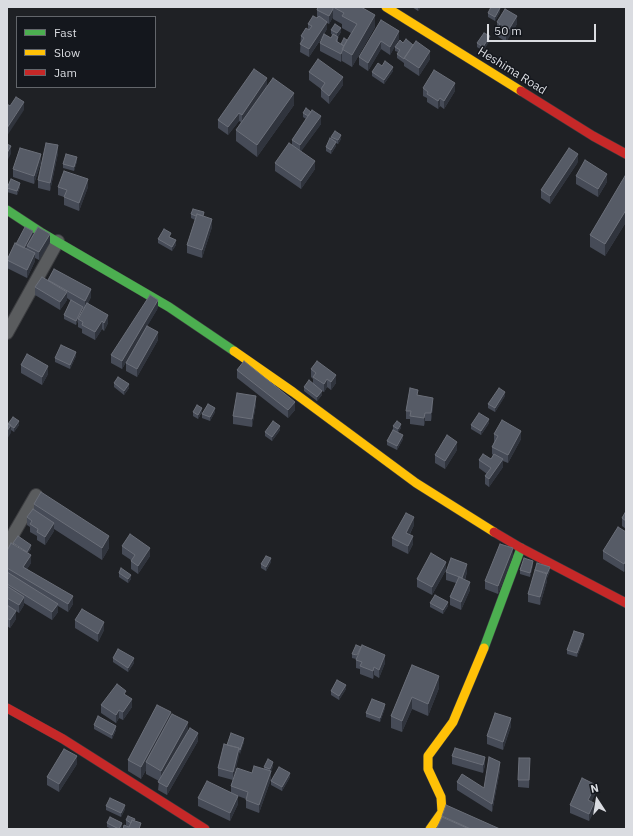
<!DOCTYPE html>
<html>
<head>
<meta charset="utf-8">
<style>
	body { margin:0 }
	#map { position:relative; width:633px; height:836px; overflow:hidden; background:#1f2125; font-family:"IBM Plex Sans",sans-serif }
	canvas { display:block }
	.frame { position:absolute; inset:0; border:8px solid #dadce1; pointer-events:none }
	.legend { position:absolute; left:16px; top:16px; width:140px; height:72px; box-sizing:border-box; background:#14171d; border:1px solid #63666b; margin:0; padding:5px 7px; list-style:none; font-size:12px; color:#dadce1 }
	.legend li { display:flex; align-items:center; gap:8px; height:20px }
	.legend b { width:20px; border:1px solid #63666b }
	.north { position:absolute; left:577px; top:780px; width:40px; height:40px; -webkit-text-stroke:3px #14171d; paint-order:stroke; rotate:348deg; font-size:11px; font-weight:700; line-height:16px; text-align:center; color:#dadce1 }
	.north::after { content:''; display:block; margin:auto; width:14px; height:18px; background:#dadce1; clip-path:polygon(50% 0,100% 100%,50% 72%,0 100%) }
	.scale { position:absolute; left:487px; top:24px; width:109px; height:18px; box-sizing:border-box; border:2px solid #dadce1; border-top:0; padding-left:5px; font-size:12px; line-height:14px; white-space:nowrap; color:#dadce1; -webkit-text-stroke:3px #14171d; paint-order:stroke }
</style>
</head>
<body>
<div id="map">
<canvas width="633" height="836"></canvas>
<div class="frame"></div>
<ul class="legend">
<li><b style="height:5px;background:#4caf50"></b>Fast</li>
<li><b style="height:5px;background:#ffc107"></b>Slow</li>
<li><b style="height:5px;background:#c62828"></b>Jam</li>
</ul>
<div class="north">N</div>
<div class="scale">50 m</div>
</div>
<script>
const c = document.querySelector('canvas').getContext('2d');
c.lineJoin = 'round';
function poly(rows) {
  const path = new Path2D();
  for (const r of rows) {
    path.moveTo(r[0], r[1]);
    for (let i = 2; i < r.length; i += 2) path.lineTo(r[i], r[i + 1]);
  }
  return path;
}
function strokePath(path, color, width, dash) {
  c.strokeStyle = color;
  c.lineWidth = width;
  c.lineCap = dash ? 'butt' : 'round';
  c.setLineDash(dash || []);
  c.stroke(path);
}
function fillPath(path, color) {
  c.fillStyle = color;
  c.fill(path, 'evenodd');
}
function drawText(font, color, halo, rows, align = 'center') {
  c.font = font + ' "IBM Plex Sans",sans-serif';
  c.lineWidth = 3;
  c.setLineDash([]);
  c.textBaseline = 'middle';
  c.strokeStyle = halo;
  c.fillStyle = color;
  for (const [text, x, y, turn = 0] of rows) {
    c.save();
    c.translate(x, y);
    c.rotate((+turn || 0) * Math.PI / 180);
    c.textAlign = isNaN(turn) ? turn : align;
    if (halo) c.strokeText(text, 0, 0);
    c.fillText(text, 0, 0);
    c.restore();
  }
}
const street = poly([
	[7,333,58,241],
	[7,545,36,495]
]);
const fast = poly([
	[7,210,42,233,169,307,234,351],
	[484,648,521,548]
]);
const slow = poly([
	[386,7,521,91],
	[234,351,293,392,416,483,494,532],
	[430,829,442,812,441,797,428,769,428,756,453,722,484,648]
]);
const jam = poly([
	[521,91,593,136,626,154],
	[494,532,521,548,626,603],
	[7,708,63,739,205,829]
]);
const wall = poly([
	[318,7,361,7,375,27,352,67,342,61,342,58,341,62,320,51,320,43,323,36,309,57,300,52,301,36,308,30,308,24,317,18,317,10],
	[333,17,333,19,342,24,342,28,351,33,347,40,341,44,338,42,338,37,341,32,331,30,331,34,333,35,331,38,324,34,327,29,327,23,329,24],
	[412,7,421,7,418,11],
	[500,12,495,21,488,17,488,13],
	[381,20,399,39,390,55,381,49,368,71,359,65,359,57],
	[497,22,517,24,506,42,497,36],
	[490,40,483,51,477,47,477,43],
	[403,43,430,59,419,76,404,66,404,62,404,63,397,58,397,54,398,52,395,51,395,47],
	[382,66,393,71,384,84,372,76,372,72],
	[309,72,343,85,329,104,321,97,321,89,309,80],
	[267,86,294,105,257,157,236,141,236,130,241,122,239,121,228,135,218,128,218,120],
	[423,88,455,91,444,109,440,106,438,109,427,102,427,98,423,96],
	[303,113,321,124,301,151,315,169,301,189,275,171,275,163,292,145,292,140,306,119,303,117],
	[331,137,341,139,338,144,336,143,336,146,331,154,326,151,326,147,331,139],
	[58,153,50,191,38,188,38,180],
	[77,161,74,171,63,168,63,164],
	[41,162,34,184,13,177,13,169],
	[578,162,550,204,541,198,541,190],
	[576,176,607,182,598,197,576,184],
	[626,176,626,222,605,256,590,247,590,235],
	[20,187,17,195,7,192,7,188],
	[58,187,88,187,79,211,64,205,64,197,58,195],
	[191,214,204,217,212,227,202,258,187,253,187,245,195,220,191,218],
	[33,235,50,242,39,260,35,258,35,261,27,278,7,268,7,259,16,244],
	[171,237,176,245,172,251,158,243,158,239],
	[48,280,91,297,88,303,108,323,104,331,102,329,95,340,82,333,82,329,78,327,78,321,76,325,64,319,64,315,71,301,67,298,67,300,60,310,35,295,35,287,48,281],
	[158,308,147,326,158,340,137,377,126,371,126,363,142,335,122,369,111,363,111,355],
	[76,356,70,369,55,362,55,358],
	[21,365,48,374,42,385,21,373],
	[311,369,336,383,331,390,327,387,324,392,322,391,322,395,317,401,304,391,304,387,313,384,313,379,311,377],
	[237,370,295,410,288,418,237,378],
	[114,383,129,388,124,395,114,387],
	[418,396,433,406,431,421,425,421,424,426,410,424,410,419,406,419,406,411],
	[505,396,495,412,488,408,488,404],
	[256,404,252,427,233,424,233,416],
	[193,412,202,412,198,419,193,416],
	[215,412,210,421,202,418,202,414],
	[489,423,481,435,471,429,471,425],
	[8,424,19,425,14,432,11,430,11,433],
	[393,426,401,428,398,432,403,439,397,450,387,445,387,441,393,430],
	[280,430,272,441,265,436,265,432],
	[494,434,521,439,508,463,503,461,503,467,489,487,485,484,485,476,487,474,479,468,479,460,491,459,493,455,492,454,492,447,494,442],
	[457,450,445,469,435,463,435,455],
	[34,504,109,548,102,560,54,529,54,531,45,545,37,540,37,536,30,532,30,527,27,525,27,517,34,510],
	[626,511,626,529,622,526,622,518],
	[414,525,410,534,413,544,408,554,392,546,392,538],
	[626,532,626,568,624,572,603,559,603,551],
	[122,546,150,556,138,574,131,569,131,560,122,554],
	[31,549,28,553,31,563,27,569,73,604,68,612,58,606,58,612,52,620,24,603,24,605,19,613,13,609,16,619,10,628,7,626,7,551],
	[513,556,498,594,485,589,485,581],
	[271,562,266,571,261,568,261,564],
	[533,565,530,577,520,574,520,570],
	[446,570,432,595,417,587,417,579],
	[550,571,547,578,547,581,540,605,528,602,528,594],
	[446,572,467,572,465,580,470,590,461,610,450,605,450,597,456,583,446,580],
	[119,573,131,579,128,583,119,577],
	[430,603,448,606,443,614,430,607],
	[75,620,104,630,98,642,75,628],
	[584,638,577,657,567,654,567,650],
	[352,654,385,663,379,678,374,675,373,679,360,674,360,669,356,668,356,659,352,658],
	[113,658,134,663,128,672,113,662],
	[412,665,439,688,428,716,412,709,402,732,391,728,391,716],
	[346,689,339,700,331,695,331,691],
	[126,696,132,707,123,720,119,718,116,723,101,713,101,705],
	[385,708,380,722,366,717,366,713],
	[171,716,198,741,167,795,158,790,159,781,146,774,146,770,141,779,128,771,128,760],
	[94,725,116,730,112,739,94,729],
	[511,726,503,750,487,744,487,736],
	[244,742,239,754,233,780,264,769,264,767,273,766,271,772,271,779,259,813,246,808,246,799,238,796,238,804,230,821,198,806,198,798,231,792,231,786,233,780,218,776,218,768,227,745],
	[452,756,485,765,483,773,452,764],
	[77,764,59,792,47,785,47,777],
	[530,766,529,788,518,787,518,780],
	[500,770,492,812,457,790,457,782,484,788],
	[290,777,282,791,271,785,271,781],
	[596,792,591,802,594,811,589,821,570,813,570,805],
	[106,806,125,809,121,817,106,810],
	[442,816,500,829,437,829,437,828,442,818],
	[126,820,135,821,141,829,129,827,126,825],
	[107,823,122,827,121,829,112,829,107,827]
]);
const shadedWall = poly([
	[418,7,421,7,418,11],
	[500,8,500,12,495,21,495,17],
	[333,9,333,17,329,24,329,16],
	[375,15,375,27,352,67,352,55],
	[517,16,517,24,506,42,506,34],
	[327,22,327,29,309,57,309,49],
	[341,28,341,32,337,38,337,33],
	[399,31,399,39,390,55,390,47],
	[490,36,490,40,483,51,483,47],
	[381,41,381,49,368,71,368,63],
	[342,50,342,58,341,62,341,54],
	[430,51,430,59,419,76,419,68],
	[393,67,393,71,384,84,384,80],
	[343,77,343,85,329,104,329,96],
	[267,78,267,86,242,123,242,115],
	[455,83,455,91,444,109,444,101],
	[294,93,294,105,257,157,257,145],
	[440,98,440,106,438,109,438,101],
	[24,102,24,110,7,136,7,128],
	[239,113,239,121,228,135,228,127],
	[321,116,321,124,300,153,300,145],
	[341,135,341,139,338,144,338,140],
	[336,142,336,146,331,154,331,150],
	[58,145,58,153,50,191,50,183],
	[11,146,11,154,7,161,7,153],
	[41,154,41,162,34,184,34,176],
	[578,154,578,162,550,204,550,196],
	[77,157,77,161,74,171,74,167],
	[315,161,315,169,301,189,301,181],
	[607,174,607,182,598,197,598,189],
	[88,179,88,187,79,211,79,203],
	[20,183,20,187,17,195,17,191],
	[626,210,626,222,605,256,605,244],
	[212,219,212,227,202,258,202,250],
	[33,231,33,235,24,252,24,248],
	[50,234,50,242,39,260,39,252],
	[176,240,176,245,172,251,172,247],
	[35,253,35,261,27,278,27,270],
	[91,289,91,297,85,309,85,301],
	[67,292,67,300,60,310,60,302],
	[158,300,158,308,122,369,122,361],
	[8,307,8,315,7,317,7,309],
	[83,307,83,311,78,319,78,321,76,325,76,321],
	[108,315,108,323,104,331,104,323],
	[102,321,102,329,95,340,95,332],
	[158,332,158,340,137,377,137,369],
	[76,352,76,356,70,369,70,365],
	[48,366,48,374,42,385,42,377],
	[336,375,336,383,331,390,331,382],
	[327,379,327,387,324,392,324,384],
	[129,384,129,388,124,395,124,391],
	[322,391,322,395,317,401,317,397],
	[505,392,505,396,495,412,495,408],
	[256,396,256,404,252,427,252,419],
	[433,398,433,406,431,421,431,413],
	[295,402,295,410,288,418,288,410],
	[202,408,202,412,198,419,198,415],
	[215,408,215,412,210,421,210,417],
	[425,413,425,421,424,426,424,418],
	[489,419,489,423,481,435,481,431],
	[19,421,19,425,14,432,14,428],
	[401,424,401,428,398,433,398,429],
	[11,425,11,433,7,439,7,431],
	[280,426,280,430,272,441,272,437],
	[521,431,521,439,508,463,508,455],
	[403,435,403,439,397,450,397,446],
	[457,442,457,450,445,469,445,461],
	[503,459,503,467,489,487,489,479],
	[414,517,414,525,406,541,406,533],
	[54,523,54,531,45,545,45,537],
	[109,536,109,548,102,560,102,548],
	[413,536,413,544,408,554,408,546],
	[31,545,31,549,26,556,26,552],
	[150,548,150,556,138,574,138,566],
	[513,548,513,556,498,594,498,586],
	[31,555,31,563,23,575,23,567],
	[271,558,271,562,266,571,266,567],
	[626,560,626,568,624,572,624,564],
	[533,561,533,565,530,577,530,573],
	[446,562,446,570,432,595,432,587],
	[467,564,467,572,462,586,462,578],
	[550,567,550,571,547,578,547,574],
	[547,573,547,581,540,605,540,597],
	[131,575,131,579,128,583,128,579],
	[470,582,470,590,461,610,461,602],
	[73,596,73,604,68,612,68,604],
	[24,597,24,605,19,613,19,605],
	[448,602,448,606,443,614,443,610],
	[58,604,58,612,52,620,52,612],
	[16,611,16,619,10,628,10,620],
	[104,622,104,630,98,642,98,634],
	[584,634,584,638,577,657,577,653],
	[385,655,385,663,379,678,379,670],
	[134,658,134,663,128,672,128,668],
	[374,667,374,675,373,679,373,671],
	[439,676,439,688,428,716,428,704],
	[346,685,346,689,339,700,339,696],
	[412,697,412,709,402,732,402,721],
	[132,699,132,707,123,720,123,712],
	[385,704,385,708,380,722,380,718],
	[119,710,119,718,116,723,116,715],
	[171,712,171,724,146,762,146,770,141,779,141,767],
	[511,718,511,726,503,750,503,742],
	[188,722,188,734,161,782,161,771],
	[116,726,116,730,112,739,112,735],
	[198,733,198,741,167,795,167,787],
	[244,738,244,742,240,755,240,750],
	[239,748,239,756,233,780,233,772],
	[77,756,77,764,59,792,59,784],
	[485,757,485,765,483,773,483,765],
	[273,762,273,766,271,772,271,779,259,813,259,805,270,773,270,769],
	[500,762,500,770,492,812,492,804],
	[290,773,290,777,282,791,282,787],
	[596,785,596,792,588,808,588,800],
	[238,796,238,804,230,821,230,813],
	[594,803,594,811,589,821,589,814],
	[125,805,125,809,121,817,121,813],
	[122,823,122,827,121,829,119,829]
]);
const building = poly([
	[318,7,333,7,333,9,329,16,317,10,318,7],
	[333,7,361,7,375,15,352,55,342,49,357,24,342,16,344,13,333,7],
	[491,7,497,7,500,8,495,17,488,13,491,7],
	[505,9,517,16,506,34,497,28,500,24,497,22,505,9],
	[313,16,317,18,319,16,327,22,309,49,300,44,304,38,301,36,306,28,309,30,312,26,308,24,313,16],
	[381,20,399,31,390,47,381,41,368,63,359,57,381,20],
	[335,24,341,28,337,33,331,30,335,24],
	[484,33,490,36,483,47,477,43,484,33],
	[324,34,331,38,333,34,338,37,336,41,344,46,341,54,320,43,324,34],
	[344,38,347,40,344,46,341,44,344,38],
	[406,39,413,45,404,59,397,54,400,50,395,47,400,40,403,43,406,39],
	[416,41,430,51,419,68,404,58,416,41],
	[318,59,343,77,329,96,321,89,325,83,309,72,318,59],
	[385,61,393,67,384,80,372,72,378,63,382,66,385,61],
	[254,69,267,78,242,115,239,113,228,127,218,120,254,69],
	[434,70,455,83,444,101,440,98,438,101,427,94,428,92,423,88,434,70],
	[273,78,294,93,257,145,236,130,273,78],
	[16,97,24,102,7,128,7,104,10,106,16,97],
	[306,108,311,112,308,116,303,113,306,108],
	[312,110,321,116,300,145,292,140,312,110],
	[335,131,341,135,338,140,331,137,335,131],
	[330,138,336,142,331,150,326,147,330,138],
	[46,143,58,145,50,183,38,180,46,143],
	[289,143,315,161,301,181,275,163,289,143],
	[7,144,11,146,7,153,7,144],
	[20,148,41,154,34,176,13,169,20,148],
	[569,148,578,154,550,196,541,190,569,148],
	[66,154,77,157,74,167,63,164,66,154],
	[585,160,607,174,598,189,576,176,585,160],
	[64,171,88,179,79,203,64,197,67,190,58,187,64,171],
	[625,176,626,176,626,210,605,244,590,235,625,176],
	[11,179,20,183,17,191,7,188,11,179],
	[193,209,204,212,203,216,197,214,196,216,191,214,193,209],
	[197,214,212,219,202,250,187,245,197,214],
	[25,227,33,231,24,248,16,244,25,227],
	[38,227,50,234,39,252,27,246,38,227],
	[164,229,171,233,169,237,176,240,172,247,158,239,164,229],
	[15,243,35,253,27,270,7,260,15,243],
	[54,269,91,289,85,301,48,280,54,269],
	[42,277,67,292,60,302,35,287,42,277],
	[150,295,158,300,122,361,111,355,150,295],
	[71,300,83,307,76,321,64,315,71,300],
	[87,303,108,315,104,323,102,321,95,332,82,325,83,322,78,319,87,303],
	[147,326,158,332,137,369,126,363,147,326],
	[61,345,76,352,70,365,55,358,61,345],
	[27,354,48,366,42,377,21,365,27,354],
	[244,361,295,402,288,410,237,370,244,361],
	[317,361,336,375,331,382,327,379,324,384,313,377,316,373,311,369,317,361],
	[118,377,129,384,124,391,114,383,118,377],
	[309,380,322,391,317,397,304,387,309,380],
	[410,388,418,390,417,395,433,398,431,413,425,413,424,418,410,416,411,411,406,411,410,388],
	[499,388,505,392,495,408,488,404,499,388],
	[237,393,256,396,252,419,233,416,237,393],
	[208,404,215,408,210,417,202,414,208,404],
	[197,405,202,408,198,415,193,412,197,405],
	[479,413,489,419,481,431,471,425,479,413],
	[13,417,19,421,14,428,8,424,13,417],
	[502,420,521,431,508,455,492,447,498,436,494,434,502,420],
	[273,421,280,426,272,437,265,432,273,421],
	[397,421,401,424,398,429,393,426,397,421],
	[7,423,11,425,7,431,7,423],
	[393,430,403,435,397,446,387,441,393,430],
	[447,435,457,442,445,461,435,455,447,435],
	[483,454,491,459,494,454,503,459,489,479,485,476,491,468,479,460,483,454],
	[41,492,109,536,102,548,34,504,41,492],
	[33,509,54,523,45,537,37,532,38,529,30,524,32,521,27,517,33,509],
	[626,511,626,521,622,518,626,511],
	[406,513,414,517,406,533,413,536,408,546,392,538,406,513],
	[618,527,626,532,626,560,624,564,603,551,618,527],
	[130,534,150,548,138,566,131,561,135,555,122,546,130,534],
	[18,536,31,545,27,552,13,543,18,536],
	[11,543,31,555,23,567,73,596,68,604,7,568,7,551,11,543],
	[500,544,513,548,498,586,485,581,500,544],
	[431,553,446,562,432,587,417,579,431,553],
	[266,556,271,558,266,567,261,564,266,556],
	[451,558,467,564,462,578,446,572,451,558],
	[524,558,533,561,530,573,520,570,524,558],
	[537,563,550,567,547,574,535,570,537,563],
	[121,568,131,575,128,579,119,573,121,568],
	[535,570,547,573,540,597,528,594,535,570],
	[7,572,58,604,52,612,7,584,7,572],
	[459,577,470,582,461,602,450,597,459,577],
	[7,586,24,597,19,605,7,598,7,586],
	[435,595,448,602,443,610,430,603,435,595],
	[7,605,16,611,10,620,7,618,7,605],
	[82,609,104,622,98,634,75,620,82,609],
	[574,631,584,634,577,653,567,650,574,631],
	[356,645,361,647,357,655,352,654,356,645],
	[362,645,385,655,379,670,374,667,373,671,360,666,362,662,356,660,362,645],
	[118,649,134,658,128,668,113,658,118,649],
	[412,665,439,676,428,704,412,697,402,721,391,716,412,665],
	[337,680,346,685,339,696,331,691,337,680],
	[117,684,126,691,124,694,132,699,123,712,119,710,116,715,101,705,117,684],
	[372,699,385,704,380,718,366,713,372,699],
	[157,705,171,712,141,767,128,760,157,705],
	[495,713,511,718,503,742,487,736,495,713],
	[172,714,188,722,161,771,146,762,172,714],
	[98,716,116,726,112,735,94,725,98,716],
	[190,728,198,733,167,787,158,782,190,728],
	[231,733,244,738,240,750,239,748,227,745,231,733],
	[224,744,239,748,233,772,218,768,224,744],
	[455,748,485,757,483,765,452,756,455,748],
	[64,749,77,756,59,784,47,777,64,749],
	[489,757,500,762,492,804,457,782,462,774,484,788,489,757],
	[519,758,530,758,529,780,518,780,519,758],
	[268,759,273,762,270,769,264,767,268,759],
	[254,766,271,771,259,805,246,800,248,792,231,786,237,768,252,773,254,766],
	[279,767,290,773,282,787,271,781,279,767],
	[582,778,596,785,588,800,594,803,589,814,570,805,582,778],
	[207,781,238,796,230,813,198,798,207,781],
	[110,798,125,805,121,813,106,806,110,798],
	[446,805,500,829,471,829,442,816,446,805],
	[128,816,135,819,134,821,132,820,131,823,126,820,128,816],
	[110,817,122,823,119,829,107,823,110,817],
	[442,817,467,828,466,829,441,829,437,828,442,817],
	[132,820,141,823,139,829,123,829,124,825,129,827,132,820]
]);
const streetNames = [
	["Heshima Road",512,71,32]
];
strokePath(street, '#3c3d40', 14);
strokePath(fast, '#3c3d40', 10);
strokePath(slow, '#3c3d40', 10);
strokePath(jam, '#3c3d40', 10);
strokePath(street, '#5a5c5e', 12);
strokePath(fast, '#4caf50', 9);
strokePath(slow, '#ffc107', 9);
strokePath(jam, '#c62828', 9);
fillPath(wall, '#464b57');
fillPath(shadedWall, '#30343d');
fillPath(building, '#565b66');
strokePath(building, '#6b6f79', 1);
drawText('12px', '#dadce1', '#14171d', streetNames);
</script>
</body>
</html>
